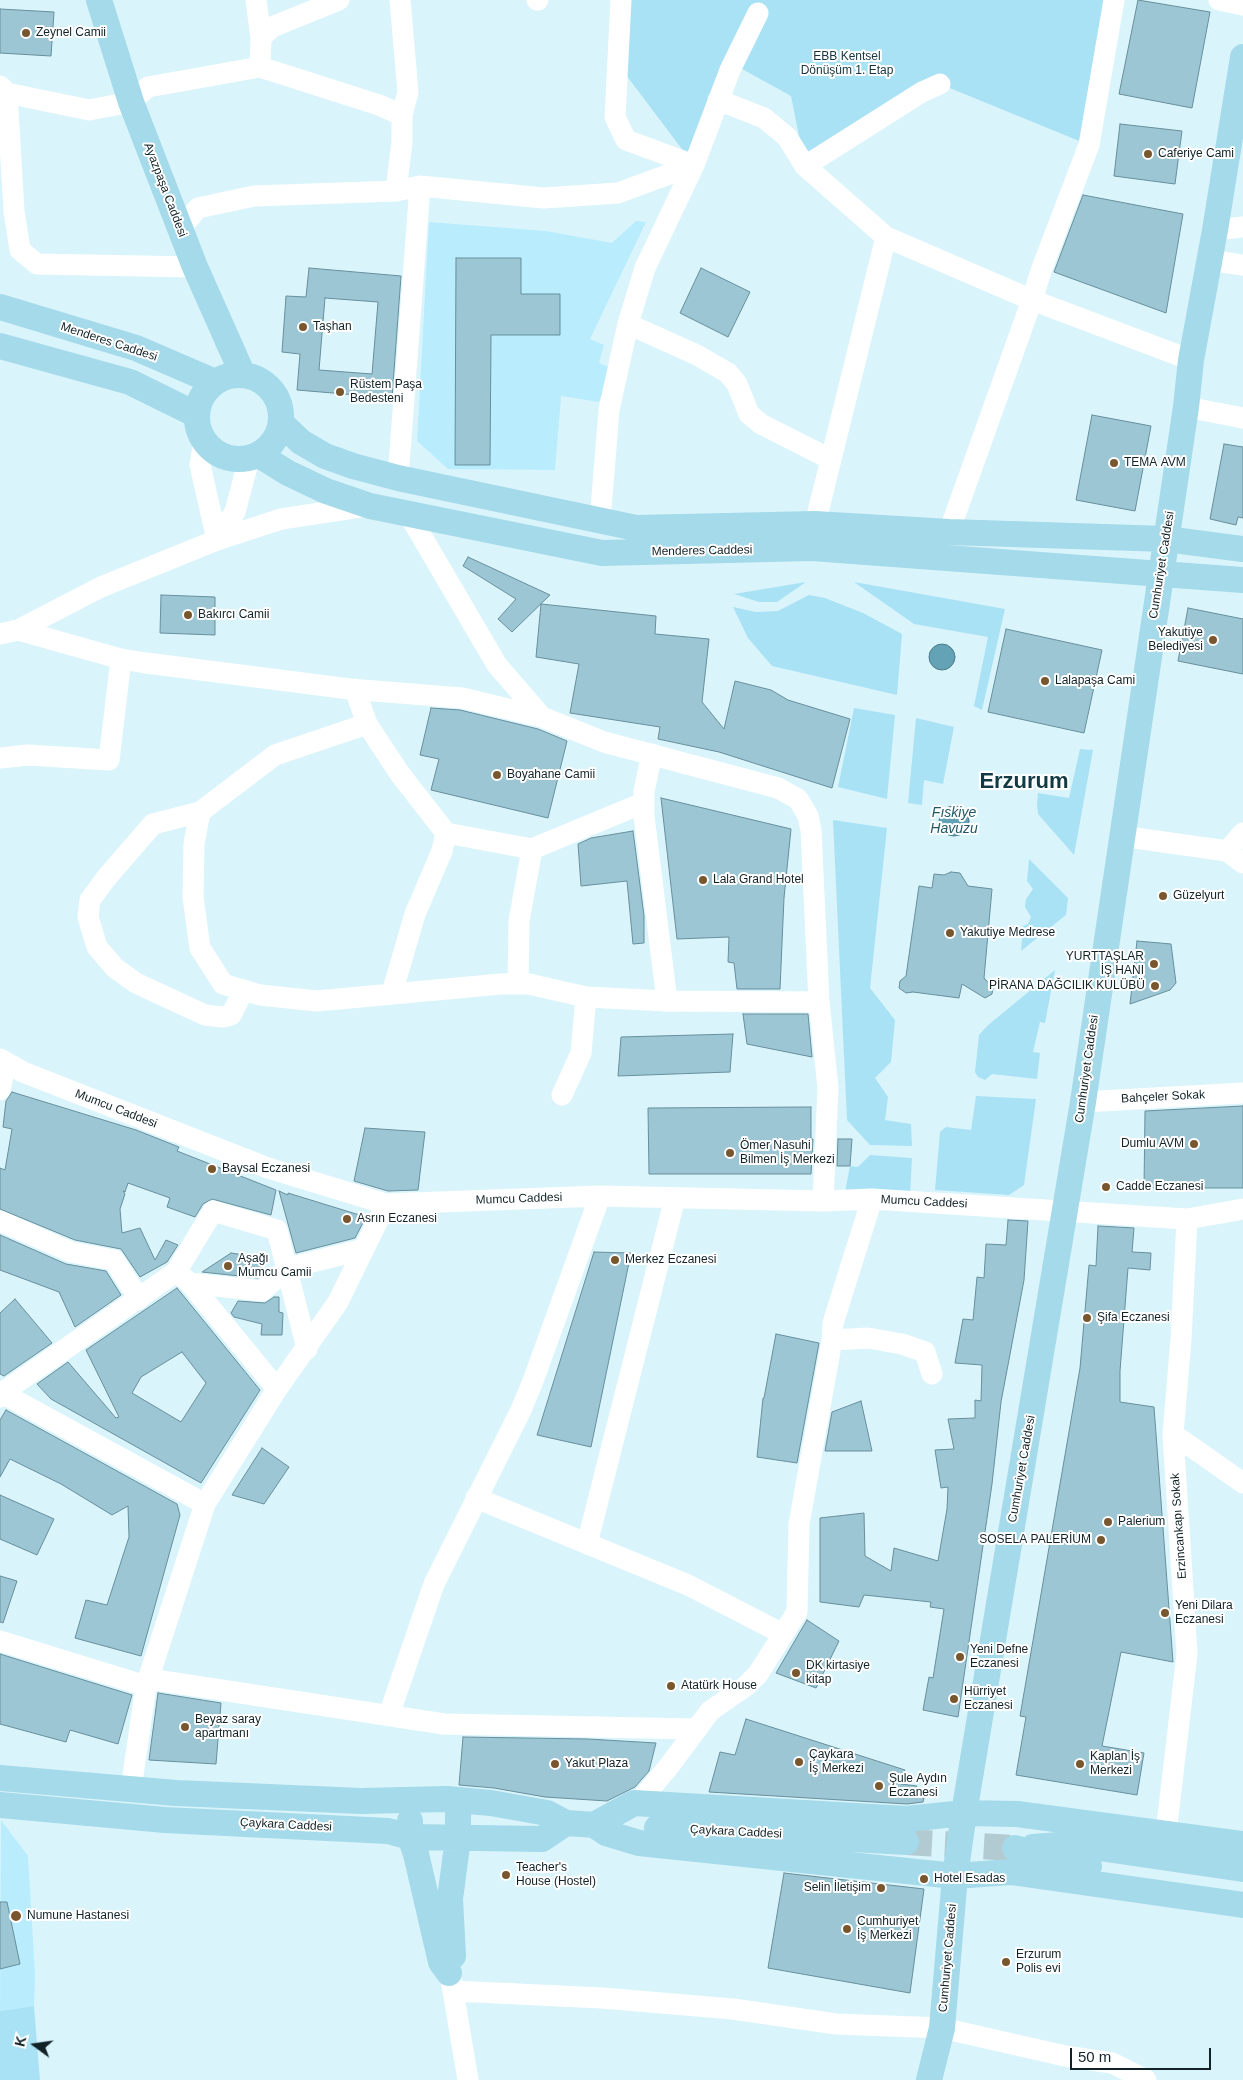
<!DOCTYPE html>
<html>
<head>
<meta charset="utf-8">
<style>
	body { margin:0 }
	#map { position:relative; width:1243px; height:2080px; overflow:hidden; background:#daf4fc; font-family:Arial,sans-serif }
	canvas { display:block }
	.north { position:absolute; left:10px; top:2020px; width:50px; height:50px; -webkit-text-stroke:4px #fff; paint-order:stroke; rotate:284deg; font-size:14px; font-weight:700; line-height:20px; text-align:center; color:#122328 }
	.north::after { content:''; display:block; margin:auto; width:18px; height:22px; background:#122328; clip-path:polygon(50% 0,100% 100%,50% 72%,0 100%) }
	.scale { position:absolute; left:1070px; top:2048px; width:141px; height:22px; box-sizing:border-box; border:2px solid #122328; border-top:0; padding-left:6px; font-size:15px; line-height:18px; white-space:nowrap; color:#122328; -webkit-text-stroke:4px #fff; paint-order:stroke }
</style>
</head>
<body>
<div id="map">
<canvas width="1243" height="2080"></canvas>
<div class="north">K</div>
<div class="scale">50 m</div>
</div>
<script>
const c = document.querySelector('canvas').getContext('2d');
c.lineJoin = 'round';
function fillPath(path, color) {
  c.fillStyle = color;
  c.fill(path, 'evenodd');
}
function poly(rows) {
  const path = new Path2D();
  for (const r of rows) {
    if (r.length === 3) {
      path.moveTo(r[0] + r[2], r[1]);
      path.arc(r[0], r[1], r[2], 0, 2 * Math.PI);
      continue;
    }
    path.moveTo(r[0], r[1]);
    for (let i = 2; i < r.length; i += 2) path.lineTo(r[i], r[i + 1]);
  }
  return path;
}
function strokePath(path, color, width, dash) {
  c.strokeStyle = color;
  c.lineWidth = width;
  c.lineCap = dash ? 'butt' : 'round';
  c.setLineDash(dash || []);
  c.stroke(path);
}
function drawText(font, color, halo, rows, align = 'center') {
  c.font = font + ' Arial,sans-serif';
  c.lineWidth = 4;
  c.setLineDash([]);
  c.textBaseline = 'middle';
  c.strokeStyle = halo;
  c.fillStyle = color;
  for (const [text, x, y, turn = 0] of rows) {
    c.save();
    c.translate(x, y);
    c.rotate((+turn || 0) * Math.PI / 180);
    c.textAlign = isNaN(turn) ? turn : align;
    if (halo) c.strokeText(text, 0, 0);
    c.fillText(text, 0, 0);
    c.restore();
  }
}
const built = poly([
	[636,221,646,222,590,339,604,345,599,363,612,368,599,402,561,396,555,470,448,469,417,441,429,222,546,231,612,243],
	[1,1820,28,1856,35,1975,34,2006,0,2011]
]);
const green = poly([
	[629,0,1114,0,1089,145,940,84,805,166,791,96,733,64,694,165,626,75],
	[806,582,777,602,759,602,734,594],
	[854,582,1005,609,982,710,974,706,988,637,914,624],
	[809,595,825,598,863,613,902,634,897,695,772,666,748,638,733,607,756,612,778,611],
	[854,708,895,715,887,799,838,787],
	[916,718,954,727,943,784,924,780,922,805,908,803],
	[1080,749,1093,750,1074,855,1038,814,1037,804,1038,793,1069,798],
	[833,820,887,828,870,988,895,1020,891,1062,875,1078,888,1097,885,1120,911,1124,912,1146,870,1145,847,1120],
	[1029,859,1068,898,1066,915,1021,951,1023,926,1028,924,1031,917,1025,907,1026,899,1033,889,1027,881],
	[1055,970,1045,1023,1040,1022,1033,1052,1040,1053,1037,1079,992,1074,985,1080,978,1077,975,1072,979,1035,987,1026],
	[976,1096,1036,1099,1024,1185,1009,1195,935,1190,940,1132,946,1127,971,1130],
	[870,1155,912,1158,910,1195,845,1192,850,1166,858,1167],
	[34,2006,40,2080,0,2080,0,2011]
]);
const water = poly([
	[942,657,13],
	[954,821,15]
]);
const building = poly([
	[1138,0,1210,12,1192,108,1119,94,1138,0],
	[0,9,54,12,51,56,0,53,0,9],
	[1120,124,1182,131,1175,184,1114,176,1120,124],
	[1083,195,1183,214,1166,313,1054,272,1083,195],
	[456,258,521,258,521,294,560,294,560,335,491,335,490,465,455,465,456,258],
	[309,268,401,276,392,398,297,390,300,354,282,352,286,296,306,297,309,268],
	[325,298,378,302,372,374,319,370,325,298],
	[701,268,750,292,728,337,680,313,701,268],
	[1092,415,1151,426,1135,511,1076,500,1092,415],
	[1224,444,1243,447,1243,518,1238,517,1236,525,1210,519,1224,444],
	[468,557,550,595,512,632,498,619,516,599,463,566,468,557],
	[161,595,215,597,215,635,160,633,161,595],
	[541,604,656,616,655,634,709,639,702,702,724,729,735,681,771,690,788,700,850,719,832,788,719,752,658,739,660,727,570,713,579,664,536,657,541,604],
	[1188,608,1243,619,1243,674,1178,661,1188,608],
	[1006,629,1102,650,1084,733,988,712,1006,629],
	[431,708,460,710,538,729,567,741,548,818,431,790,439,759,420,755,431,708],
	[661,798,791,829,784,898,780,989,737,989,734,963,728,962,729,937,677,939,661,798],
	[633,831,644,916,644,943,633,944,627,881,581,886,578,844,591,838,633,831],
	[951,872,960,873,968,886,992,889,984,978,993,988,992,994,985,998,962,984,959,998,913,992,906,993,899,988,900,981,906,976,919,886,932,888,934,874,944,875,951,872],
	[1137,941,1171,944,1176,983,1170,990,1130,1004,1137,941],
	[743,1014,808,1014,812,1057,747,1044,743,1014],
	[733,1034,730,1072,618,1076,621,1037,733,1034],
	[12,1092,136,1130,179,1147,177,1151,276,1190,271,1215,212,1199,203,1204,195,1217,167,1207,170,1198,128,1183,125,1192,123,1191,125,1194,120,1209,122,1233,140,1228,155,1260,166,1240,178,1245,167,1262,140,1277,121,1249,75,1240,0,1209,0,1168,5,1170,12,1129,3,1127,6,1101,12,1092],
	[1243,1106,1243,1188,1144,1188,1145,1111,1243,1106],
	[811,1107,811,1139,813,1139,811,1174,649,1174,648,1108,811,1107],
	[365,1128,425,1132,418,1190,388,1191,354,1181,365,1128],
	[838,1139,852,1139,850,1166,837,1166,838,1139],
	[279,1191,288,1195,288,1193,366,1217,355,1238,296,1253,279,1191],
	[1008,1220,1028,1221,1024,1280,1001,1402,992,1484,958,1717,923,1710,929,1677,933,1678,944,1609,930,1607,931,1602,864,1595,859,1607,820,1602,820,1518,864,1513,865,1556,891,1571,894,1548,938,1561,947,1509,948,1487,941,1488,935,1450,954,1449,948,1419,975,1418,975,1400,981,1401,982,1365,955,1363,963,1319,973,1320,977,1277,984,1278,986,1244,1006,1245,1008,1220],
	[1098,1226,1134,1228,1132,1252,1151,1253,1150,1270,1128,1268,1120,1371,1120,1402,1154,1407,1173,1662,1121,1652,1102,1746,1144,1753,1137,1795,1016,1775,1026,1717,1020,1716,1080,1368,1089,1265,1096,1266,1098,1226],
	[0,1235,66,1264,106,1271,121,1295,75,1327,59,1292,0,1270,0,1235],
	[594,1252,631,1253,591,1447,537,1435,594,1252],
	[231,1253,264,1258,260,1276,258,1278,202,1272,231,1253],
	[177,1288,260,1390,201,1483,51,1399,37,1384,68,1362,116,1418,119,1417,86,1350,177,1288],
	[182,1352,206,1383,181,1422,132,1393,141,1377,182,1352],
	[274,1297,279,1297,279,1312,283,1313,282,1335,261,1335,262,1324,234,1317,231,1313,238,1301,265,1303,274,1297],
	[15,1299,52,1343,4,1376,0,1374,0,1313,15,1299],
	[776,1334,819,1343,797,1463,757,1457,763,1398,764,1398,776,1334],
	[861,1401,872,1451,825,1451,832,1412,861,1401],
	[6,1410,177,1504,180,1515,141,1656,75,1638,86,1600,107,1605,129,1537,128,1506,112,1515,61,1484,10,1459,0,1477,0,1420,6,1410],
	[262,1448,289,1467,264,1504,232,1495,262,1448],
	[0,1495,54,1519,37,1555,0,1539,0,1495],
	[0,1576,17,1581,3,1623,0,1622,0,1576],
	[807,1620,839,1641,816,1688,776,1673,807,1620],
	[0,1654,132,1695,118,1744,70,1730,66,1742,0,1724,0,1654],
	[158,1693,221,1703,216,1764,149,1760,158,1693],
	[746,1719,905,1770,901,1784,917,1786,914,1796,924,1798,923,1802,907,1804,709,1792,720,1752,735,1755,746,1719],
	[463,1737,588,1739,656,1743,649,1771,635,1787,607,1801,545,1797,494,1788,459,1785,463,1737],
	[784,1873,924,1889,910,1993,768,1968,784,1873],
	[0,1902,7,1902,20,1964,0,1969,0,1902]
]);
const majorTunnel = poly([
	[906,1842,1015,1848]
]);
const minor = poly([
	[256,0,261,38],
	[537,0,538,0],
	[1219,0,1243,5],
	[260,67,261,38,272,27,339,0],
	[0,86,7,93,89,110,131,102,148,87,260,67,379,105,402,115],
	[7,93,14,211,20,250,37,264,195,267],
	[718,100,764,118,787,137,805,166,886,237,1032,300,1042,268,1089,145,1114,0],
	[805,166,922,92,940,84],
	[396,191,402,142,402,115,408,92,400,0],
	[181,228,198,208,254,196,396,191,420,186,544,198,618,193,694,165,730,70,758,13],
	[1215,230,1243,227],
	[1209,260,1243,265],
	[628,324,697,355,728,373,737,384,749,414,761,424,830,459],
	[1186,407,1243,418],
	[204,440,200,465,217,540],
	[398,478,420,186],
	[408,513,497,665,542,717],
	[600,521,609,410,628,324,645,268,694,165,626,140,615,117,621,0],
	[815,524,886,237],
	[949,532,1032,300,1191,360],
	[217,540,235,512,249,459],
	[18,630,121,659,146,663,350,689,462,698,542,717,604,742,778,788,798,799,808,816,811,830,819,1002,828,1088,823,1201],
	[0,634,18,630,101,587,217,540,281,519,367,506],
	[355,689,367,724,275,755,200,812,194,844,193,897,200,948,223,984,260,995,317,1001,501,984,529,984,586,997,667,1001,819,1002],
	[367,724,400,774,446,833,442,851,415,914,392,993],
	[652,754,644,791,644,816,667,1001],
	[0,758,28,755,109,760,121,659],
	[200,812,153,824,107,877,90,900,88,917,97,947,115,968,136,983,179,1003,205,1015,223,1017,231,1015,244,990],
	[446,833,532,849,643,803],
	[1121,836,1227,851,1243,863],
	[1227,851,1243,833],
	[518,984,519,921,532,849],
	[0,1059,23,1072,268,1168,386,1204,600,1196,823,1201,872,1199,1187,1219,1243,1209],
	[0,1090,6,1063],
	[562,1095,581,1053,586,997],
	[1083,1102,1243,1093],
	[0,1221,71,1252,114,1260,139,1299],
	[176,1272,213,1211,277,1230,307,1349],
	[190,1283,262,1291,288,1268,364,1249],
	[832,1340,868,1338,902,1344,925,1352,932,1374],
	[0,1392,205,1504],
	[0,1397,2,1393,176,1272,190,1283,277,1389,338,1302,386,1204],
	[1173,1434,1243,1483],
	[476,1498,688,1585,783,1634],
	[587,1544,675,1198],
	[0,1641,146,1686],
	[149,1679,444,1724,697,1729],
	[389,1715,434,1584,521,1410,533,1381,600,1196],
	[131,1789,146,1686,205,1504,277,1389],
	[634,1803,644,1796,670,1765,710,1711,746,1686,758,1674,797,1612,799,1524,832,1340,833,1323,872,1199],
	[1166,1833,1187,1654,1173,1434,1181,1339,1187,1219],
	[451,1979,468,2080],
	[454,1991,602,1998,733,2009,836,2024,942,2028,1065,2056,1112,2063,1146,2080]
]);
const major = poly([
	[99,0,131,102,195,267,243,375],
	[0,307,136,348,215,382],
	[0,346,130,382,197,415],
	[239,417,42],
	[281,423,301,442,325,456,353,466,398,478,636,528,815,524,949,532,1166,539,1243,549],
	[259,455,288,473,326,491,370,506,602,553,812,548,1243,580],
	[0,1778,176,1793,361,1801,447,1799,491,1803,547,1813,566,1823,610,1826],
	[0,1805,165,1820,388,1831,410,1837,542,1839,566,1823],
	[410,1821,410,1837,416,1854,441,1962,449,1973],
	[657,1828,906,1842],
	[1243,1844,1017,1814,964,1813,907,1819,634,1803,594,1825,606,1833,639,1843,955,1876,1011,1872,1243,1905],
	[1033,1847,1072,1844,1243,1869],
	[1015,1848,1068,1863,1089,1866],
	[453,1956,450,1899,458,1838,458,1800],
	[929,2080,942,2028,955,1876,964,1813,1083,1102,1186,407,1191,360,1215,230,1243,57]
]);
const markers = [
	[26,33,5,"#78562e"],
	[1148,154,5,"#78562e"],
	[303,327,5,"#78562e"],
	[340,392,5,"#78562e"],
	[1114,463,5,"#78562e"],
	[188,615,5,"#78562e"],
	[1213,640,5,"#78562e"],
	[1045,681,5,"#78562e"],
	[497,775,5,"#78562e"],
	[703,880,5,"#78562e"],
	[1163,896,5,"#78562e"],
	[950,933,5,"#78562e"],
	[1154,964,5,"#78562e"],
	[1155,986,5,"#78562e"],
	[1194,1144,5,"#78562e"],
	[730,1153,5,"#78562e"],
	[212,1169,5,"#78562e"],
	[1106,1187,5,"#78562e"],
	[347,1219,5,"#78562e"],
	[615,1260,5,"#78562e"],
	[228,1266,5,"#78562e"],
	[1087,1318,5,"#78562e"],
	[1108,1522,5,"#78562e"],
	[1101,1540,5,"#78562e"],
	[1165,1613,5,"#78562e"],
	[960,1657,5,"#78562e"],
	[796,1673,5,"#78562e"],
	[671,1686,5,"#78562e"],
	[954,1699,5,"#78562e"],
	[185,1727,5,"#78562e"],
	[799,1762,5,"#78562e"],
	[555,1764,5,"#78562e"],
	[1080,1764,5,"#78562e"],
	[879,1786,5,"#78562e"],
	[506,1875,5,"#78562e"],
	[924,1879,5,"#78562e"],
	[881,1888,5,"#78562e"],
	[16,1916,6,"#78562e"],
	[847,1929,5,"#78562e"],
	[1006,1962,5,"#78562e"]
];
const poiNames = [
	["Zeynel Camii",36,33],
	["Caferiye Cami",1158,154],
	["Taşhan",313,327],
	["Rüstem Paşa",350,385],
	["Bedesteni",350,399],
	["TEMA AVM",1124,463],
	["Bakırcı Camii",198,615],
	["Yakutiye",1203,633,"right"],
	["Belediyesi",1203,647,"right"],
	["Lalapaşa Cami",1055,681],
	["Boyahane Camii",507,775],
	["Lala Grand Hotel",713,880],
	["Güzelyurt",1173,896],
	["Yakutiye Medrese",960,933],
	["YURTTAŞLAR",1144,957,"right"],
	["İŞ HANI",1144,971,"right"],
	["PİRANA DAĞCILIK KULÜBÜ",1145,986,"right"],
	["Dumlu AVM",1184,1144,"right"],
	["Ömer Nasuhi",740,1146],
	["Bilmen İş Merkezi",740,1160],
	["Baysal Eczanesi",222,1169],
	["Cadde Eczanesi",1116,1187],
	["Asrın Eczanesi",357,1219],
	["Aşağı",238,1259],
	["Mumcu Camii",238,1273],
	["Merkez Eczanesi",625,1260],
	["Şifa Eczanesi",1097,1318],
	["Palerium",1118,1522],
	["SOSELA PALERİUM",1091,1540,"right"],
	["Yeni Dilara",1175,1606],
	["Eczanesi",1175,1620],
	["Yeni Defne",970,1650],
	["Eczanesi",970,1664],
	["DK kirtasiye",806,1666],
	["kitap",806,1680],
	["Atatürk House",681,1686],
	["Hürriyet",964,1692],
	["Eczanesi",964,1706],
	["Beyaz saray",195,1720],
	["apartmanı",195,1734],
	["Çaykara",809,1755],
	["İş Merkezi",809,1769],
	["Kaplan İş",1090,1757],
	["Merkezi",1090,1771],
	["Yakut Plaza",565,1764],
	["Şule Aydın",889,1779],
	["Eczanesi",889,1793],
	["Teacher's",516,1868],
	["House (Hostel)",516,1882],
	["Hotel Esadas",934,1879],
	["Selin İletişim",871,1888,"right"],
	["Numune Hastanesi",27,1916],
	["Cumhuriyet",857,1922],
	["İş Merkezi",857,1936],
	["Erzurum",1016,1955],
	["Polis evi",1016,1969]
];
const parkNames = [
	["EBB Kentsel",847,57],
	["Dönüşüm 1. Etap",847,71]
];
const streetNames = [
	["Ayazpaşa Caddesi",165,190,69],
	["Menderes Caddesi",109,342,18],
	["Menderes Caddesi",702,551,-1],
	["Cumhuriyet Caddesi",1162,565,-81],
	["Cumhuriyet Caddesi",1087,1069,-82],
	["Bahçeler Sokak",1163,1097,-3],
	["Mumcu Caddesi",116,1109,21],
	["Mumcu Caddesi",519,1199,-2],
	["Mumcu Caddesi",924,1202,3],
	["Cumhuriyet Caddesi",1022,1469,-80],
	["Erzincankapı Sokak",1179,1526,-94],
	["Çaykara Caddesi",286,1825,3],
	["Çaykara Caddesi",736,1832,3],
	["Cumhuriyet Caddesi",948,1958,-85]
];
const waterNames = [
	["Fıskiye",954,813],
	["Havuzu",954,829]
];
const townNames = [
	["Erzurum",1024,782]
];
fillPath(built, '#b9edfe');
fillPath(green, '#a9e2f4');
fillPath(water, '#64a2b5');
strokePath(water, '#4b7c8b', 1);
fillPath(building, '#9cc6d3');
strokePath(building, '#678f9c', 1);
strokePath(majorTunnel, '#b2cad2', 26, [26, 13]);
strokePath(minor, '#fff', 21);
strokePath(major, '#a4dae9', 26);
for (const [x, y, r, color] of markers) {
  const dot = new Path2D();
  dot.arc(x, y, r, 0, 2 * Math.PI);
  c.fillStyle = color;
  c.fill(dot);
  strokePath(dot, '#fff', 2);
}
drawText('12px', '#122328', '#fff', poiNames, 'left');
drawText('12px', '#15343d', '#fff', parkNames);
drawText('12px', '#122328', '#fff', streetNames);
drawText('italic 14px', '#245867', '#fff', waterNames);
drawText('bold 22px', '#113a44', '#fff', townNames);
</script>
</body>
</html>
